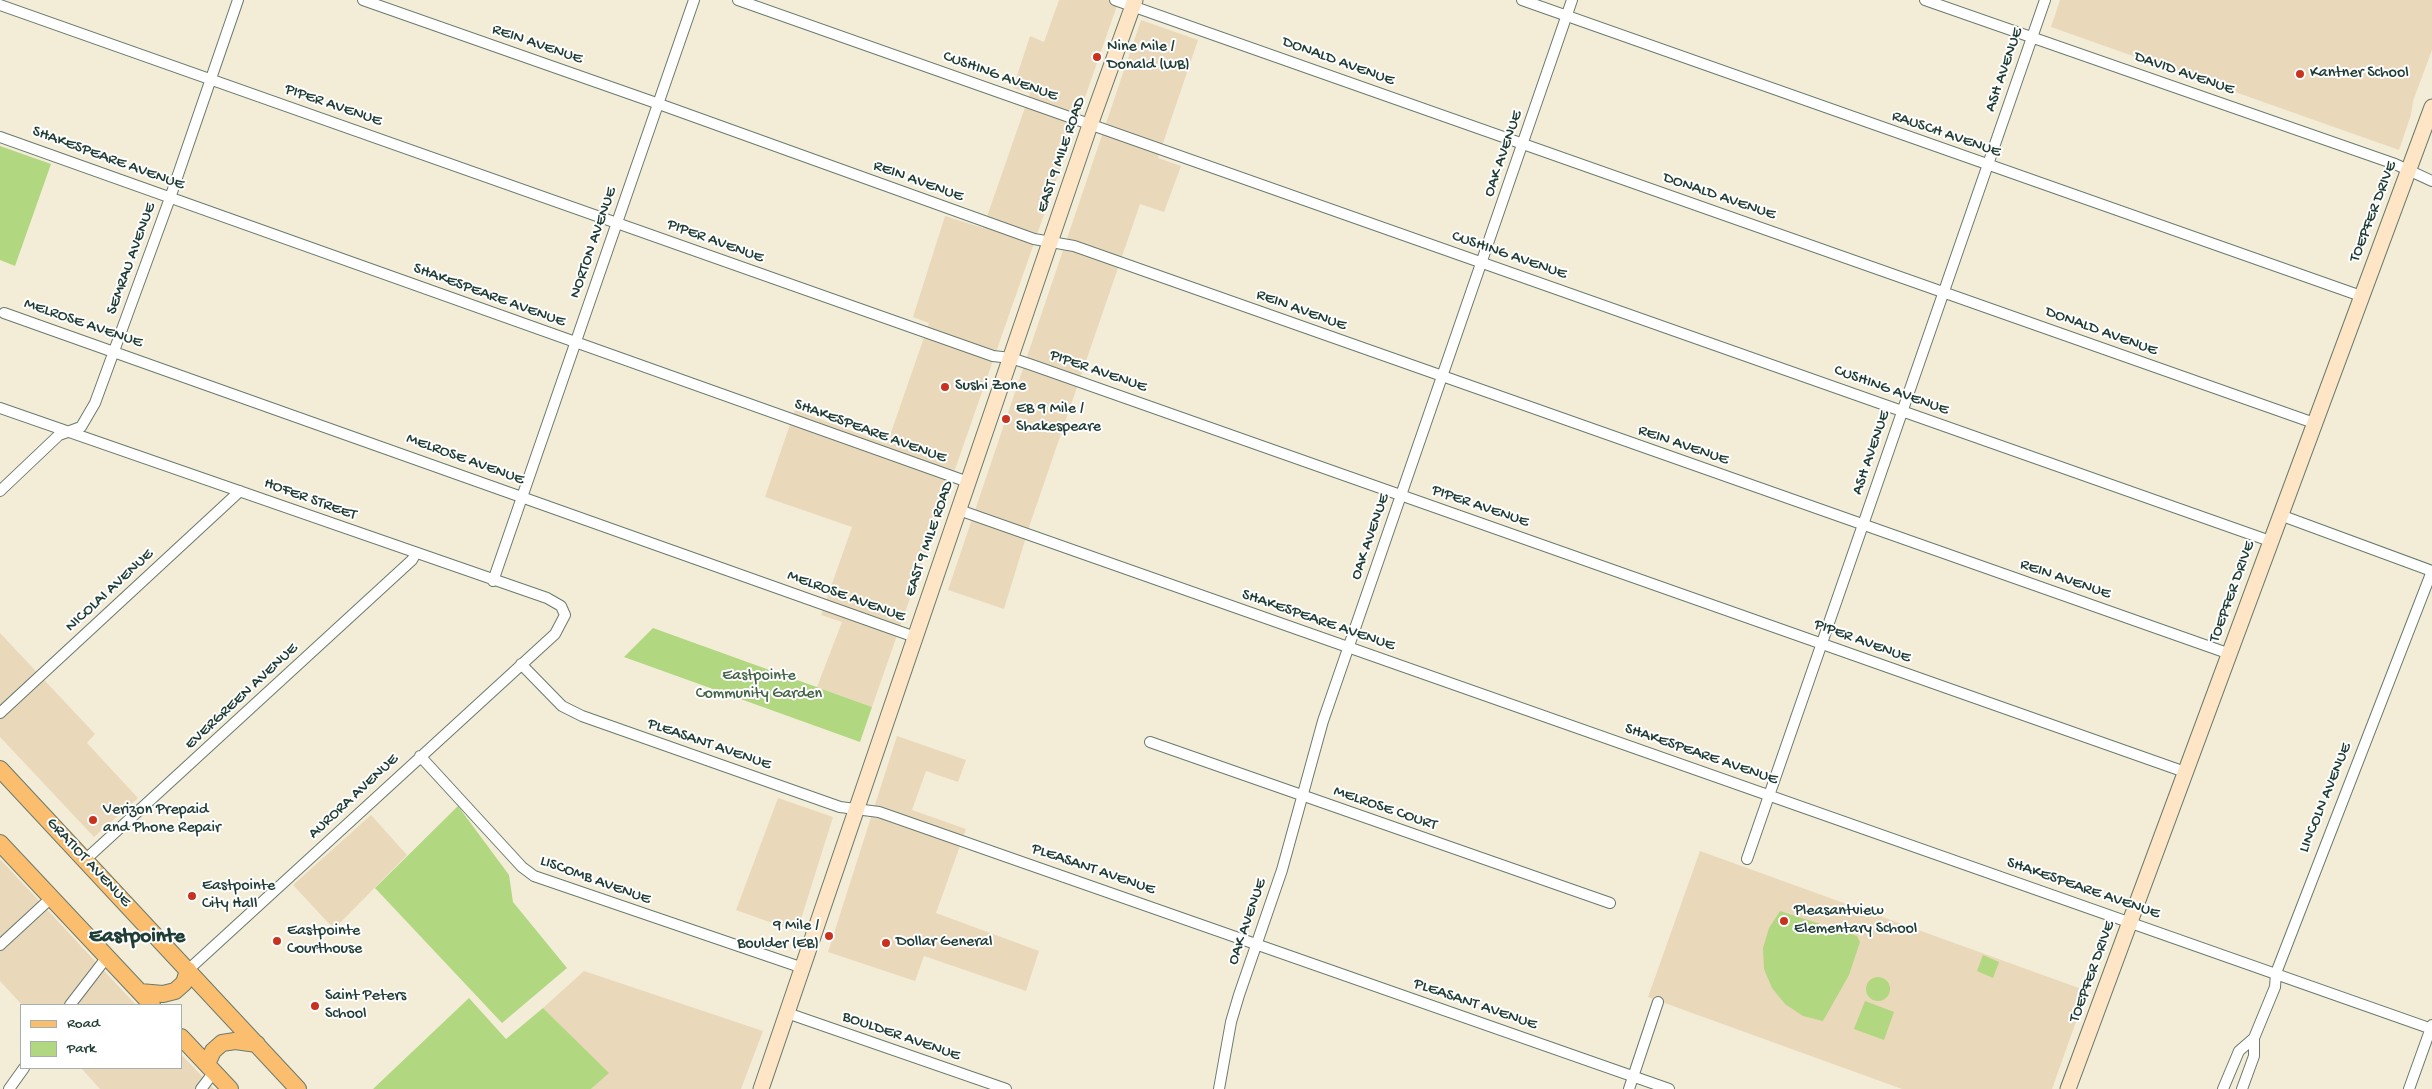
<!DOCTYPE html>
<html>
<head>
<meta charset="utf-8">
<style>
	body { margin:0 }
	#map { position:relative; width:2432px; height:1089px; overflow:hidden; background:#f3edd8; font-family:"Gochi Hand",sans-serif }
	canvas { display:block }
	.legend { position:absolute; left:20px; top:1004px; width:162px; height:65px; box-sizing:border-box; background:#fff; border:1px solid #a5b1ae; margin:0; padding:6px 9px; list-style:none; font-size:15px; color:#1f3d34 }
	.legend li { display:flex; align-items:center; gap:10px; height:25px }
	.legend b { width:25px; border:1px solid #a5b1ae }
</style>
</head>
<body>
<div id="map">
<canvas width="2432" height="1089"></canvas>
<ul class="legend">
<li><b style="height:6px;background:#fbbd6e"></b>Road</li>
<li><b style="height:14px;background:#b1d781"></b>Park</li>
</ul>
</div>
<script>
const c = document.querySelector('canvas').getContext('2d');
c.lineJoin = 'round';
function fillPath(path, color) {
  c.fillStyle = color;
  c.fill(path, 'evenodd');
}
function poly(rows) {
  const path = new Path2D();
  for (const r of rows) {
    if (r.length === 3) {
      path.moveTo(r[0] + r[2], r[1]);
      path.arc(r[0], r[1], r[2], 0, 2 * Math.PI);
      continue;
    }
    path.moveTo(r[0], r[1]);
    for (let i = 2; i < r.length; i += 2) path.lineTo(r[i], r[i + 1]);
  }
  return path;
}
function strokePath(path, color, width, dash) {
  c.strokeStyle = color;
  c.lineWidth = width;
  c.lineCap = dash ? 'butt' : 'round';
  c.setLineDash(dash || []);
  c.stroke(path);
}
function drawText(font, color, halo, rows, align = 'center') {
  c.font = font + ' "Gochi Hand",sans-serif';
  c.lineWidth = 4;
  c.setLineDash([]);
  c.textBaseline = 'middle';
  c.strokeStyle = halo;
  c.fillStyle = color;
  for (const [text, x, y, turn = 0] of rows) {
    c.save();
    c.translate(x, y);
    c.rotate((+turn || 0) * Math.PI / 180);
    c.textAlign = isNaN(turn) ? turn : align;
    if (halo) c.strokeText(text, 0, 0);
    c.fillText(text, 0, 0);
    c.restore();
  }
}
const built = poly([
	[1059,0,1119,0,872,707,817,687,842,622,821,615,852,527,765,497,795,410,887,444,929,323,913,317,945,216,983,228,1030,93,1013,88,1030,36,1044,42],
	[2060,0,2432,0,2432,50,2413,101,2411,115,2399,150,2051,27],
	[1141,20,1198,40,1158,158,1181,166,1164,212,1140,204,1030,524,1004,609,948,590],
	[0,633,95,734,87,743,138,798,94,837,0,737],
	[897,736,966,760,958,782,926,771,912,810,966,829,936,913,1039,951,1026,991,924,956,915,981,828,952],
	[778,798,833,817,797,932,736,910],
	[371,815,407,855,334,929,293,885],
	[1700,851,2087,991,2052,1089,1902,1089,1648,997],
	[0,859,136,1005,22,1005,0,981],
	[584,971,763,1031,741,1089,591,1089,608,1073,543,1008],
	[181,1054,214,1089,100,1089,81,1068,181,1068]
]);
const green = poly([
	[0,146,51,164,15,266,0,260],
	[653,628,872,707,860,742,624,657],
	[458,806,509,875,513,902,567,968,502,1023,375,888],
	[1780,911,1857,936,1860,942,1849,975,1823,1021,1803,1016,1785,1004,1772,988,1764,969,1763,948,1769,928],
	[1983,955,1999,962,1993,978,1977,971],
	[1878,989,12],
	[469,998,506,1039,543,1008,609,1073,591,1089,373,1089],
	[1865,1001,1894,1012,1884,1040,1854,1029]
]);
const street = poly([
	[363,0,659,104,1034,239,1074,246,2230,654],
	[738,0,2270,541],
	[1115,0,2314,423],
	[1522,0,2361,296],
	[1925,0,2395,164,2432,181],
	[0,5,993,356,1011,358,1032,365,2185,772],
	[0,137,968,482],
	[4,313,915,637],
	[0,408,547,598,561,606,565,615,555,634,188,970],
	[0,491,59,435,81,427,95,403,170,198,238,0],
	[959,510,2432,1029],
	[2280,515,2432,571],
	[493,581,694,0],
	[521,664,562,706,582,716,840,807,879,812,1669,1089],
	[0,713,240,491],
	[1150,742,1610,903],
	[420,756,522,867,534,876,803,968],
	[1747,859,2045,0],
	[85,860,412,560,416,553],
	[0,945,51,898],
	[70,1005,107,957],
	[787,1013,1006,1089],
	[9,1089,24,1068],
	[201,1089,214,1072],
	[1219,1089,1231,1022,1239,995,1282,870,1323,721,1572,0],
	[1629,1089,1658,1002],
	[2223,1089,2239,1051,2254,1038],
	[2242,1089,2254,1056,2254,1038,2275,987,2276,973,2432,571],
	[2409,1089,2432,1025]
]);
const secondary = poly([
	[761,1089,1090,125,1135,0],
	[2068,1089,2432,107]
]);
const primary = poly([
	[0,769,298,1089],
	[0,843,152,1005],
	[140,992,163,994,175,991,184,983,188,970],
	[181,1037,230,1089],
	[207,1064,213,1051,222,1043,235,1041,257,1044]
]);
const markers = [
	[1097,57,5,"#c8321e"],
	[2300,74,5,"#c8321e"],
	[945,387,5,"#c8321e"],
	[1006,419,5,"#c8321e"],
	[93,820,5,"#c8321e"],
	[192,896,5,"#c8321e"],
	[1784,921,5,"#c8321e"],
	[829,936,5,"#c8321e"],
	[277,941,5,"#c8321e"],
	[886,943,5,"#c8321e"],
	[315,1006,5,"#c8321e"]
];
const streetNames = [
	["REIN AVENUE",537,45,19],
	["DONALD AVENUE",1338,62,20],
	["ASH AVENUE",2005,70,-71],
	["DAVID AVENUE",2184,74,19],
	["CUSHING AVENUE",1000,77,20],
	["PIPER AVENUE",333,106,19],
	["RAUSCH AVENUE",1946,135,19],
	["OAK AVENUE",1504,154,-71],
	["EAST 9 MILE ROAD",1062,155,-71],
	["SHAKESPEARE AVENUE",108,159,20],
	["REIN AVENUE",918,182,20],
	["DONALD AVENUE",1719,197,19],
	["TOEPFER DRIVE",2374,212,-69],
	["PIPER AVENUE",715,242,20],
	["NORTON AVENUE",594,243,-71],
	["CUSHING AVENUE",1509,256,19],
	["SEMRAU AVENUE",132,259,-70],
	["SHAKESPEARE AVENUE",489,296,20],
	["REIN AVENUE",1301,311,20],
	["MELROSE AVENUE",83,324,19],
	["DONALD AVENUE",2101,332,20],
	["PIPER AVENUE",1098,372,19],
	["CUSHING AVENUE",1891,391,20],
	["SHAKESPEARE AVENUE",870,432,20],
	["REIN AVENUE",1683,446,19],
	["ASH AVENUE",1872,453,-71],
	["MELROSE AVENUE",465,460,20],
	["HOFER STREET",310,500,20],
	["PIPER AVENUE",1480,507,19],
	["OAK AVENUE",1371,537,-71],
	["EAST 9 MILE ROAD",930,539,-71],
	["REIN AVENUE",2065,580,19],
	["NICOLAI AVENUE",110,591,-43],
	["TOEPFER DRIVE",2233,592,-70],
	["MELROSE AVENUE",846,597,20],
	["SHAKESPEARE AVENUE",1318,621,19],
	["PIPER AVENUE",1862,642,20],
	["EVERGREEN AVENUE",242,697,-43],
	["PLEASANT AVENUE",709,745,19],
	["SHAKESPEARE AVENUE",1701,755,19],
	["AURORA AVENUE",354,797,-43],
	["LINCOLN AVENUE",2326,798,-68],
	["MELROSE COURT",1385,809,19],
	["GRATIOT AVENUE",88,863,47],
	["PLEASANT AVENUE",1093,870,19],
	["LISCOMB AVENUE",595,881,20],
	["SHAKESPEARE AVENUE",2083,889,19],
	["OAK AVENUE",1248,922,-71],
	["TOEPFER DRIVE",2093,972,-70],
	["PLEASANT AVENUE",1475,1005,19],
	["BOULDER AVENUE",901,1037,19]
];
const poiNames = [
	["Nine Mile /",1107,48],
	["Donald (WB)",1107,66],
	["Kantner School",2310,74],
	["Sushi Zone",955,387],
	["EB 9 Mile /",1016,410],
	["Shakespeare",1016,428],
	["Verizon Prepaid",103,811],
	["and Phone Repair",103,829],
	["Eastpointe",202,887],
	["City Hall",202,905],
	["Pleasantview",1794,912],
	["Elementary School",1794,930],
	["9 Mile /",819,927,"right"],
	["Boulder (EB)",819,945,"right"],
	["Eastpointe",287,932],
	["Courthouse",287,950],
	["Dollar General",896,943],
	["Saint Peters",325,997],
	["School",325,1015]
];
const parkNames = [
	["Eastpointe",759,677],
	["Community Garden",759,695]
];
const districtNames = [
	["Eastpointe",137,938]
];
fillPath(built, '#ead8ba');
fillPath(green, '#b1d781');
strokePath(street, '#697b6d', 12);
strokePath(secondary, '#697b6d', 17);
strokePath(primary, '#697b6d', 18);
strokePath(street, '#fff', 10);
strokePath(secondary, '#fde5c5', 15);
strokePath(primary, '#fbbd6e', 16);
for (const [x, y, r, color] of markers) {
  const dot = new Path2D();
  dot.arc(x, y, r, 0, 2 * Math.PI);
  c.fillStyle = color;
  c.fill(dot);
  strokePath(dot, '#fff', 2);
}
drawText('16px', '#1f3d34', '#fff', streetNames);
drawText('16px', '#1f3d34', '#fff', poiNames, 'left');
drawText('16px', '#446447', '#fff', parkNames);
drawText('bold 21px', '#1f3d34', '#fff', districtNames);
</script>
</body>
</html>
